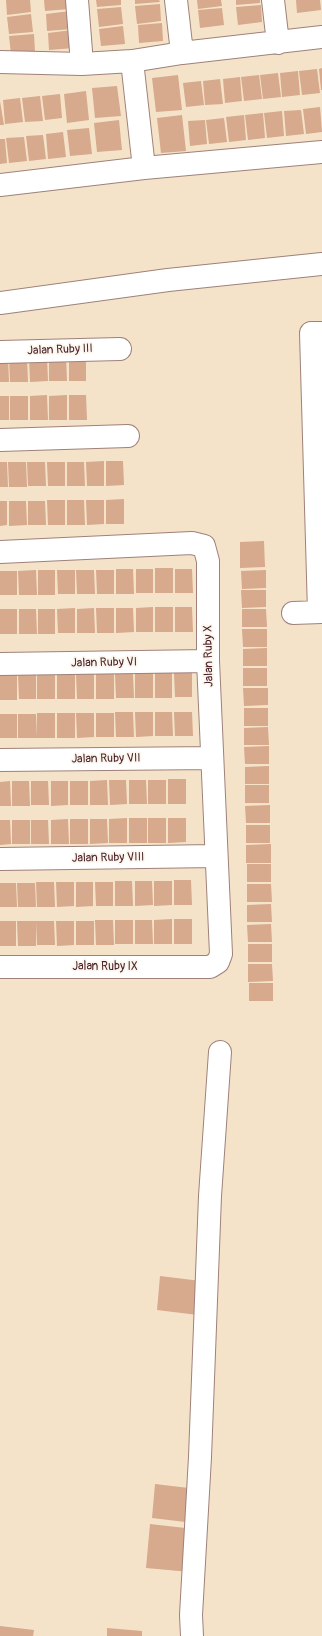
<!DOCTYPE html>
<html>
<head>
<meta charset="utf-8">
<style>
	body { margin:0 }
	canvas { display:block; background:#f4e3c8 }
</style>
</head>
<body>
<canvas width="322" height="1636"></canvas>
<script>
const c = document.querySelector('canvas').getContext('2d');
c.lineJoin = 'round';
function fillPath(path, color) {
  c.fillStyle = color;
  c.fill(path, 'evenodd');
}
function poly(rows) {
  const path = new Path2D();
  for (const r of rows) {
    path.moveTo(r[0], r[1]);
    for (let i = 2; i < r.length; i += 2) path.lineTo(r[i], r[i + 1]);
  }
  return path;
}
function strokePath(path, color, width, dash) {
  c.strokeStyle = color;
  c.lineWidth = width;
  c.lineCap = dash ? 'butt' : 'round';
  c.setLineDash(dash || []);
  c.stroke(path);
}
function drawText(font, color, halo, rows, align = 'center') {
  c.font = font + ' Pangolin,sans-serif';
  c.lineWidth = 3.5;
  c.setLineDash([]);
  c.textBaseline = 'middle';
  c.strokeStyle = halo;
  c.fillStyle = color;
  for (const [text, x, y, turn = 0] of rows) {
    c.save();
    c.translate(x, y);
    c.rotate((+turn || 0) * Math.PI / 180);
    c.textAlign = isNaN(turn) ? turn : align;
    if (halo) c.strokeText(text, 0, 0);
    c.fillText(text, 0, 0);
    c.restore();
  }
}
const building = poly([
	[6,0,30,0,31,12,7,15],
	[44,0,69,0,70,9,45,11],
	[96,0,121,0,121,5,97,7],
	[135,0,159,0,160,2,135,4],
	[197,0,221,0,222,6,198,9],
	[236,0,260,0,260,3,236,5],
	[296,0,320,0,321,10,297,13],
	[160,4,161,21,137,24,135,6],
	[261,5,262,22,238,25,236,7],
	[121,7,123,24,99,27,97,9],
	[222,8,224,25,200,28,198,10],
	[70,11,72,29,47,31,46,14],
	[31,14,33,32,9,34,7,17],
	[162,23,163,41,139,43,138,25],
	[123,26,125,44,101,46,99,29],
	[72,30,74,48,49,50,48,33],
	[34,34,35,52,11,54,9,36],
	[322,68,322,90,321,90,319,69],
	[317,69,320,93,302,95,299,71],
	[298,71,300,95,282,97,280,73],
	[278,73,281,97,263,99,260,75],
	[178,75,182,110,156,112,152,78],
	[259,75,262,99,244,101,241,77],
	[240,77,242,101,225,103,223,79],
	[220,79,223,104,205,105,203,81],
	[201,81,204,105,186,107,183,83],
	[117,86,121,116,95,118,92,88],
	[86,91,89,120,67,123,64,94],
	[60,94,62,118,45,120,42,96],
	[40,96,43,121,25,122,22,98],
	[20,98,23,122,5,124,3,100],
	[0,101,4,125,0,125],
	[320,107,322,132,306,134,303,109],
	[301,110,304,134,286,136,284,111],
	[282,111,284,136,267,138,264,113],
	[263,113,265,138,248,140,245,115],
	[182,115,186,151,161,153,157,118],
	[244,115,246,140,229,142,226,117],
	[224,118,227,142,209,144,206,120],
	[119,120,122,150,97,152,94,123],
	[205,120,207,144,190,146,188,121],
	[89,128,92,154,70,156,67,130],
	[63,132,66,157,48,159,46,134],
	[43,135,46,159,29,161,26,136],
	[24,137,27,161,9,163,6,138],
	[0,139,5,139,7,163,0,164],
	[66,356,67,381,49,381,49,357],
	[69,356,86,356,86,381,69,381],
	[0,357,8,357,9,382,0,382],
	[9,357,27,357,28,382,10,382],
	[29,357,47,357,48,381,30,382],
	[47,395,48,420,30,420,30,396],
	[67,395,67,420,49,420,49,396],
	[69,395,86,395,87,420,69,420],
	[0,396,9,396,9,420,0,420],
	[10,396,28,396,28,420,10,420],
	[104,461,104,486,87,486,86,462],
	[106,461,123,461,124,485,106,486],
	[0,462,7,462,8,487,0,487],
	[8,462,26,462,27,487,9,487],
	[27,462,45,462,46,486,28,486],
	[47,462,65,462,65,486,48,486],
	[67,462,84,462,85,486,67,486],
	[124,499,124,524,106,524,106,500],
	[47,500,65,500,65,525,48,525],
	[67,500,84,500,85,525,67,525],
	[86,500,104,500,104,524,87,525],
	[0,501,7,501,7,525,0,526],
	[9,501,26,501,27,525,9,526],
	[28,501,45,501,46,525,28,525],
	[264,541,265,567,240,568,240,542],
	[155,568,173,568,173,593,155,593],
	[116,569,133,569,134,594,116,594],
	[136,569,153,569,153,593,136,593],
	[175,569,192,569,193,593,175,593],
	[36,570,37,595,19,595,18,571],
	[38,570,55,570,55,595,38,595],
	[57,570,75,570,75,594,58,594],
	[76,570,94,570,95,594,77,594],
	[96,570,114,570,114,594,97,594],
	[266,570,266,588,242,589,241,571],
	[0,571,17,571,17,595,0,595],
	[241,590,266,590,266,607,242,608],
	[153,607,153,632,136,632,136,608],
	[155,607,173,607,173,632,155,632],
	[175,607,192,607,193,632,175,632],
	[75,608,75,633,58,633,57,609],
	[94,608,95,633,77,633,77,609],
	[96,608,114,608,114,633,97,633],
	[116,608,133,608,134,632,116,633],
	[0,609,17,609,17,634,0,634],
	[19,609,36,609,37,634,19,634],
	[38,609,55,609,55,634,38,634],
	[242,609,266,609,267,627,242,627],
	[242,629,267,629,267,647,243,647],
	[267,648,267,666,243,666,243,649],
	[243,668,267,668,267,686,243,686],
	[135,673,153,673,153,698,135,698],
	[155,673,172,673,172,698,155,698],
	[174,673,192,673,192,697,175,697],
	[75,674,75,699,57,699,57,675],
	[76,674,94,674,94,699,77,699],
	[96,674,114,674,114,699,96,699],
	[115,674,133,674,134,698,116,698],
	[0,675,17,675,17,700,0,700],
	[18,675,36,675,36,699,19,699],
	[37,675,55,675,55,699,37,699],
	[243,688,268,688,268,705,244,706],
	[244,708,268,708,268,726,244,726],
	[115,712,133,712,134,737,116,737],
	[135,712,153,712,153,736,136,737],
	[155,712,172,712,173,736,155,736],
	[174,712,192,712,193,736,175,736],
	[37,713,55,713,55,738,37,738],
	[57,713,75,713,75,738,57,738],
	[76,713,94,713,94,737,77,738],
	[96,713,114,713,114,737,96,737],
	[0,714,17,714,17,738,0,738],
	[18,714,36,714,37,738,18,738],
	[268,727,269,745,244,745,244,728],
	[269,746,269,764,245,764,244,747],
	[269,766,269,784,245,784,245,767],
	[168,779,186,779,186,804,168,804],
	[107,780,108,805,90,805,90,781],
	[109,780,126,780,127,804,110,805],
	[129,780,146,780,147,804,129,804],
	[148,780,166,780,166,804,148,804],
	[10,781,11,806,0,806,0,782],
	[12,781,29,781,30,806,12,806],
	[31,781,48,781,49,805,31,805],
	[51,781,68,781,68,805,51,806],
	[70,781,88,781,88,805,70,805],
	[245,785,269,785,269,803,245,803],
	[270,805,270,823,246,823,245,806],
	[127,818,127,843,109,843,109,819],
	[129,818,147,818,147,843,129,843],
	[148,818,166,818,166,843,148,843],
	[168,818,186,818,186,842,168,843],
	[68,819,69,844,51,844,51,820],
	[70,819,88,819,88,844,70,844],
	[90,819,107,819,108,843,90,844],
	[0,820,10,820,11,844,0,845],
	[12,820,30,820,30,844,12,844],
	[31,820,48,820,49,844,31,844],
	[246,825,270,825,270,843,246,843],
	[271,844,271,863,246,863,246,845],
	[247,864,271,864,271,882,247,882],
	[174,880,191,880,192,905,174,905],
	[115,881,132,881,133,906,115,906],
	[135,881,152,881,153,905,135,906],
	[154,881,172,881,172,905,154,906],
	[36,882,54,882,55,907,37,907],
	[56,882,74,882,74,906,57,907],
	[76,882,93,882,93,906,76,907],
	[95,882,113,882,113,906,96,906],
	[0,883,16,883,17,907,0,907],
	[17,883,35,883,36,907,18,907],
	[247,884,271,884,272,902,247,902],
	[271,904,272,922,247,922,247,905],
	[172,919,172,944,154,944,154,920],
	[174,919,192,919,192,944,174,944],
	[95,920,113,920,114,945,96,945],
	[115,920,133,920,133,944,115,944],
	[135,920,152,920,153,944,135,944],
	[0,921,16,921,16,946,0,946],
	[17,921,36,921,36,946,18,946],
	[36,921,54,921,55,945,37,945],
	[56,921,74,921,74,945,57,946],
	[76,921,94,921,94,945,76,945],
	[271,924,272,942,248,942,247,925],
	[248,944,272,944,272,962,248,962],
	[248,964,272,964,273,981,248,982],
	[249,983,273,983,273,1001,249,1001],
	[160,1276,201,1281,198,1315,157,1310],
	[155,1484,197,1489,194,1523,152,1518],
	[150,1524,194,1529,190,1572,146,1568],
	[0,1626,34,1630,33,1636,0,1636],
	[107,1628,142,1631,142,1636,107,1636]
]);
const minor = poly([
	[77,0,82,64],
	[176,0,182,53],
	[273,0,278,43],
	[132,61,144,168],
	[0,62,82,64,132,61,182,53,322,37],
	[0,185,144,168,322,152],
	[0,303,168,280,322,264],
	[0,352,120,349],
	[0,440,128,436],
	[0,552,192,543,204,546,208,561,208,661,221,954,218,962,210,967,0,967],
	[319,612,311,333,322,333],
	[293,613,322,612],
	[0,664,208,661],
	[0,760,212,758],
	[0,859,216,856],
	[192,1636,191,1615,200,1457,210,1196,220,1052]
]);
const streetNames = [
	["Jalan Ruby III",60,350,-2],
	["Jalan Ruby X",209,656,-91],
	["Jalan Ruby VI",104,663,-1],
	["Jalan Ruby VII",106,759,-1],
	["Jalan Ruby VIII",108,858,-1],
	["Jalan Ruby IX",105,967]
];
fillPath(building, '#d7a98d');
strokePath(minor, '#9f817a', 24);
strokePath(minor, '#fff', 22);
drawText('12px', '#4a1f2b', '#fbf7ec', streetNames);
</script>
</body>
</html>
